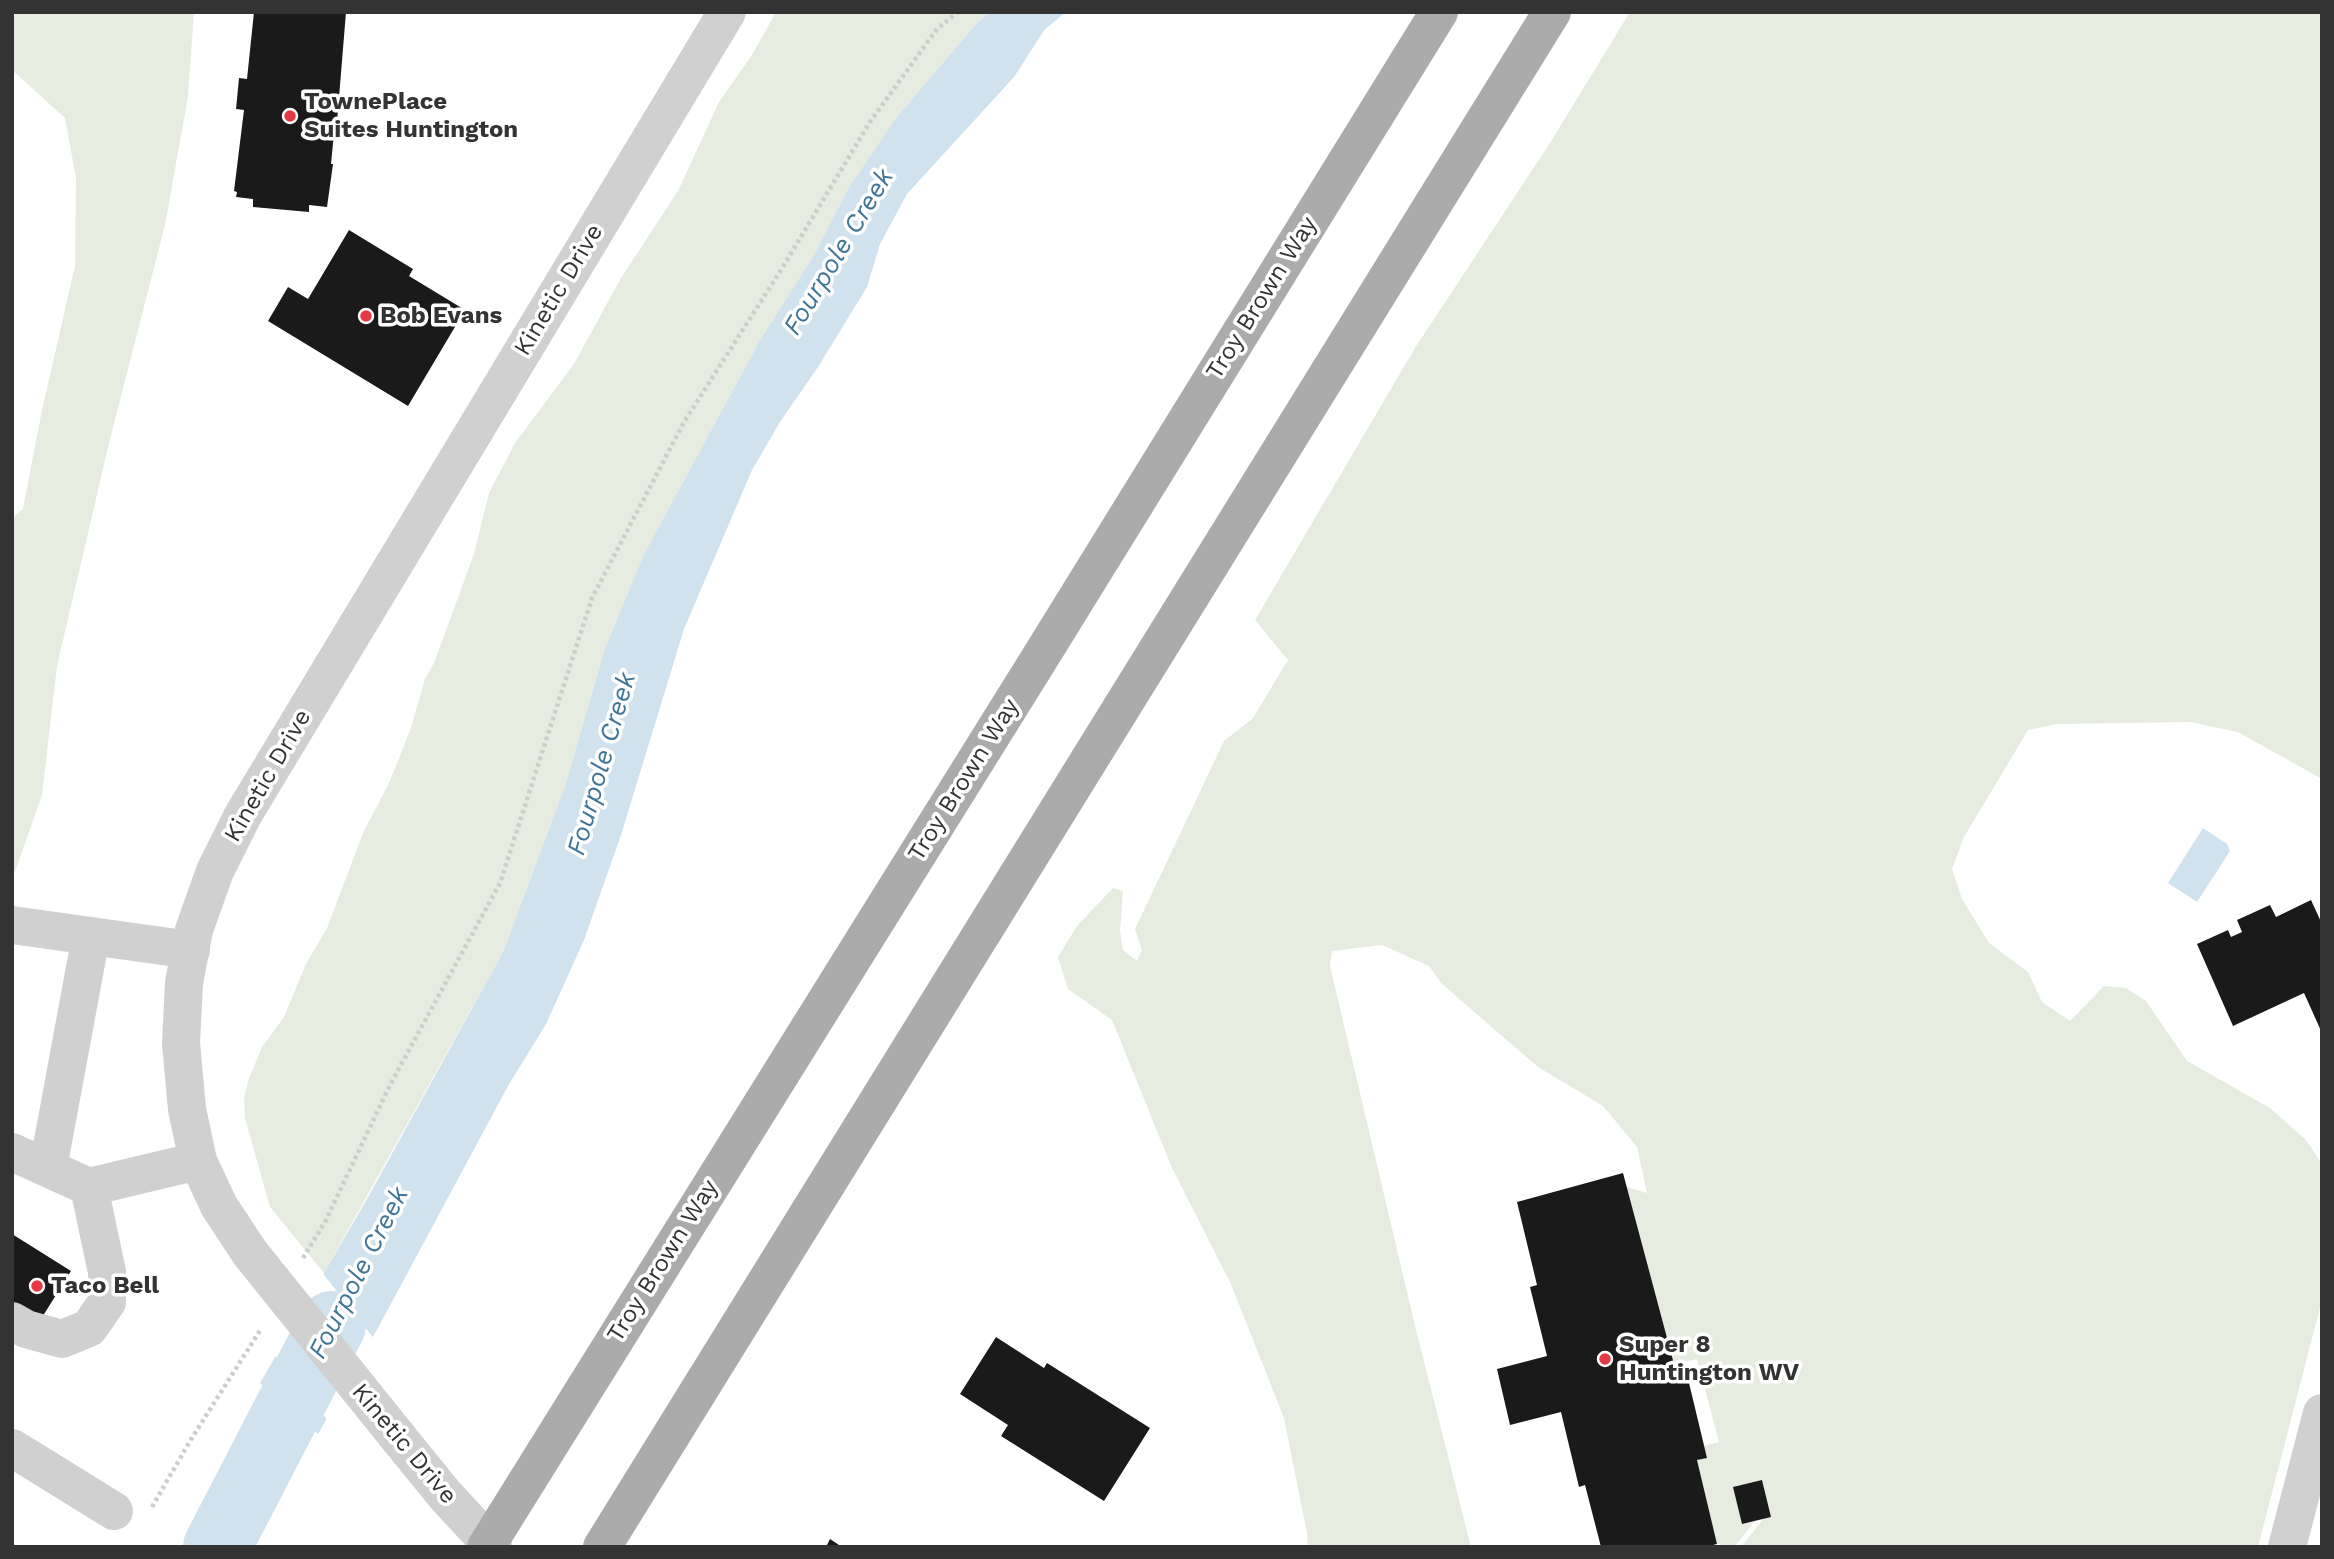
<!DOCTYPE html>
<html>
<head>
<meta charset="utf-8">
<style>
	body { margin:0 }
	#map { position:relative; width:2334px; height:1559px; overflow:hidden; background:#fff; font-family:"Work Sans",sans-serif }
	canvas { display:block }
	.frame { position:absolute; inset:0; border:14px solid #333; pointer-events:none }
</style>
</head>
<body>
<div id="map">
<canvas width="2334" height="1559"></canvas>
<div class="frame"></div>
</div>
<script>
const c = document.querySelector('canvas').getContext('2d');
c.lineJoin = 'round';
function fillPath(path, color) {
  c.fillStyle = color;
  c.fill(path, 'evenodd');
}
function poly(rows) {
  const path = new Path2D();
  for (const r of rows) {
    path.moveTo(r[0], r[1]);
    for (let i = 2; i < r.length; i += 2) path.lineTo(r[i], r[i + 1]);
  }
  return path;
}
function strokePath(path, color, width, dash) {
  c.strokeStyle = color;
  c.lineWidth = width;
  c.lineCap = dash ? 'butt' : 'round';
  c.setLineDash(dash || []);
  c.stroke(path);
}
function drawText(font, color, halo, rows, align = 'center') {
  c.font = font + ' "Work Sans",sans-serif';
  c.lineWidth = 7;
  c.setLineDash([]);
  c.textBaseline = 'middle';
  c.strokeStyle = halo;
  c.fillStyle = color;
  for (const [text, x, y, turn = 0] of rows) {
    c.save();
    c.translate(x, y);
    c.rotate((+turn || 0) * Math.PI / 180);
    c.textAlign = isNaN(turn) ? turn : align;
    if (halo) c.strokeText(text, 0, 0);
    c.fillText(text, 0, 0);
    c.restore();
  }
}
const green = poly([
	[12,12,194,12,188,96,165,225,109,443,57,666,42,795,12,880,12,518,23,509,42,410,75,266,76,178,65,118,12,70],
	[776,12,990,12,976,24,896,118,849,187,814,255,760,340,644,554,605,648,565,786,503,952,324,1273,270,1207,245,1118,244,1099,248,1081,262,1047,284,1017,306,964,327,928,363,833,390,781,411,728,425,679,434,663,474,554,489,493,515,443,574,364,621,278,678,191,719,102,752,55],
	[1630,12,2322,12,2322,779,2238,732,2190,722,2057,724,2028,730,1964,837,1952,869,1962,899,1989,943,2028,972,2042,1002,2070,1021,2104,986,2126,988,2146,1001,2187,1061,2270,1108,2306,1140,2320,1161,2322,1167,2322,1300,2258,1547,1741,1547,1764,1518,1771,1517,1762,1480,1734,1487,1742,1524,1755,1521,1734,1547,1717,1544,1697,1460,1707,1458,1704,1446,1719,1442,1697,1359,1674,1364,1627,1187,1647,1193,1637,1147,1603,1106,1538,1067,1442,984,1429,966,1382,945,1332,951,1330,966,1416,1330,1471,1547,1308,1547,1307,1533,1284,1418,1230,1282,1172,1168,1112,1020,1068,989,1058,957,1077,926,1113,888,1123,891,1120,930,1123,950,1137,961,1142,950,1135,929,1224,741,1253,718,1288,660,1255,620,1415,348,1550,143]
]);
const water = poly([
	[990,12,1066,12,1045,29,1014,77,907,194,880,244,867,287,818,367,780,422,752,470,684,629,621,835,584,940,546,1024,508,1086,379,1326,318,1434,260,1383,367,1199,503,952,565,786,605,648,644,554,760,340,814,255,849,187,896,118,976,24],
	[2203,828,2227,844,2230,851,2197,902,2168,883]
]);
const pier = poly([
	[321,1271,375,1340,329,1422,273,1353]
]);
const river = poly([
	[217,1547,332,1325]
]);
const building = poly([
	[254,12,346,12,337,122,331,121,330,133,334,133,331,164,333,164,327,207,309,205,309,212,253,207,253,199,236,197,237,192,234,191,244,110,236,109,239,78,247,79],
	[349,230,413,269,409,276,465,310,408,406,268,321,288,287,308,299],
	[2311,900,2322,924,2322,1033,2304,993,2233,1026,2197,944,2228,930,2231,937,2242,932,2237,920,2270,905,2276,917],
	[1623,1173,1674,1364,1684,1362,1707,1458,1697,1460,1717,1544,1705,1547,1601,1547,1585,1485,1579,1487,1561,1412,1510,1425,1497,1369,1547,1356,1530,1287,1537,1285,1517,1202],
	[12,1234,71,1271,41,1319,12,1302],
	[996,1337,1044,1368,1047,1363,1150,1428,1104,1501,1001,1436,1008,1425,960,1394],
	[1762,1480,1771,1517,1742,1524,1733,1487],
	[830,1539,842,1547,826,1547]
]);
const path = poly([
	[303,1258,326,1220,390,1085,500,883,592,598,684,422,781,270,870,122,937,29,958,12],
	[152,1507,190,1441,261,1329]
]);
const minor = poly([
	[12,925,191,950],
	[12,1152,89,1187,198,1161],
	[48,1168,91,936],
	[250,1253,219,1206,198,1161,187,1109,181,1043,184,983,194,930,215,871,243,815,727,12],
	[12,1321,26,1329,62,1339,89,1328,107,1302,107,1272,89,1187],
	[397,1436,445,1495,493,1547],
	[12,1448,114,1511],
	[2287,1547,2322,1413]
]);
const major = poly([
	[486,1547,1041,656,1439,12],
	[602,1547,1552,12]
]);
const minorBridge = poly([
	[250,1253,397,1436]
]);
const markers = [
	[290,116,7,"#e63946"],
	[366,316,7,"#e63946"],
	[37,1286,7,"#e63946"],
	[1605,1359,7,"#e63946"]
];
const poiNames = [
	["TownePlace",304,102],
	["Suites Huntington",304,130],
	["Bob Evans",380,316],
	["Taco Bell",51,1286],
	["Super 8",1619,1345],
	["Huntington WV",1619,1373]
];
const streetNames = [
	["Kinetic Drive",559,290,-59],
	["Troy Brown Way",1262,298,-58],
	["Kinetic Drive",268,776,-60],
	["Troy Brown Way",964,780,-58],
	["Troy Brown Way",663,1261,-58],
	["Kinetic Drive",404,1444,50]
];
const waterNames = [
	["Fourpole Creek",839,252,-59],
	["Fourpole Creek",602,764,-74],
	["Fourpole Creek",359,1273,-63]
];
fillPath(green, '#e6ecdf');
fillPath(water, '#cfe2ee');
fillPath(pier, '#fff');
strokePath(river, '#cfe2ee', 68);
fillPath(building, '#1a1a1a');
strokePath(path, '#cdcdcd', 4.5, [3.5, 3.5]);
strokePath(minor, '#d0d0d0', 38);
strokePath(major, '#ababab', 38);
strokePath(minorBridge, '#d0d0d0', 38);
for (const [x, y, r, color] of markers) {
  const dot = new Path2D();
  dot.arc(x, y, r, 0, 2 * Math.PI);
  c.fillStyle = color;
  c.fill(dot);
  strokePath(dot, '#fff', 2.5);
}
drawText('bold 24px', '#333', '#fff', poiNames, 'left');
drawText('24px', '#333', '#fff', streetNames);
drawText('italic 26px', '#3f7597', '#fff', waterNames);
</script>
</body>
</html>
